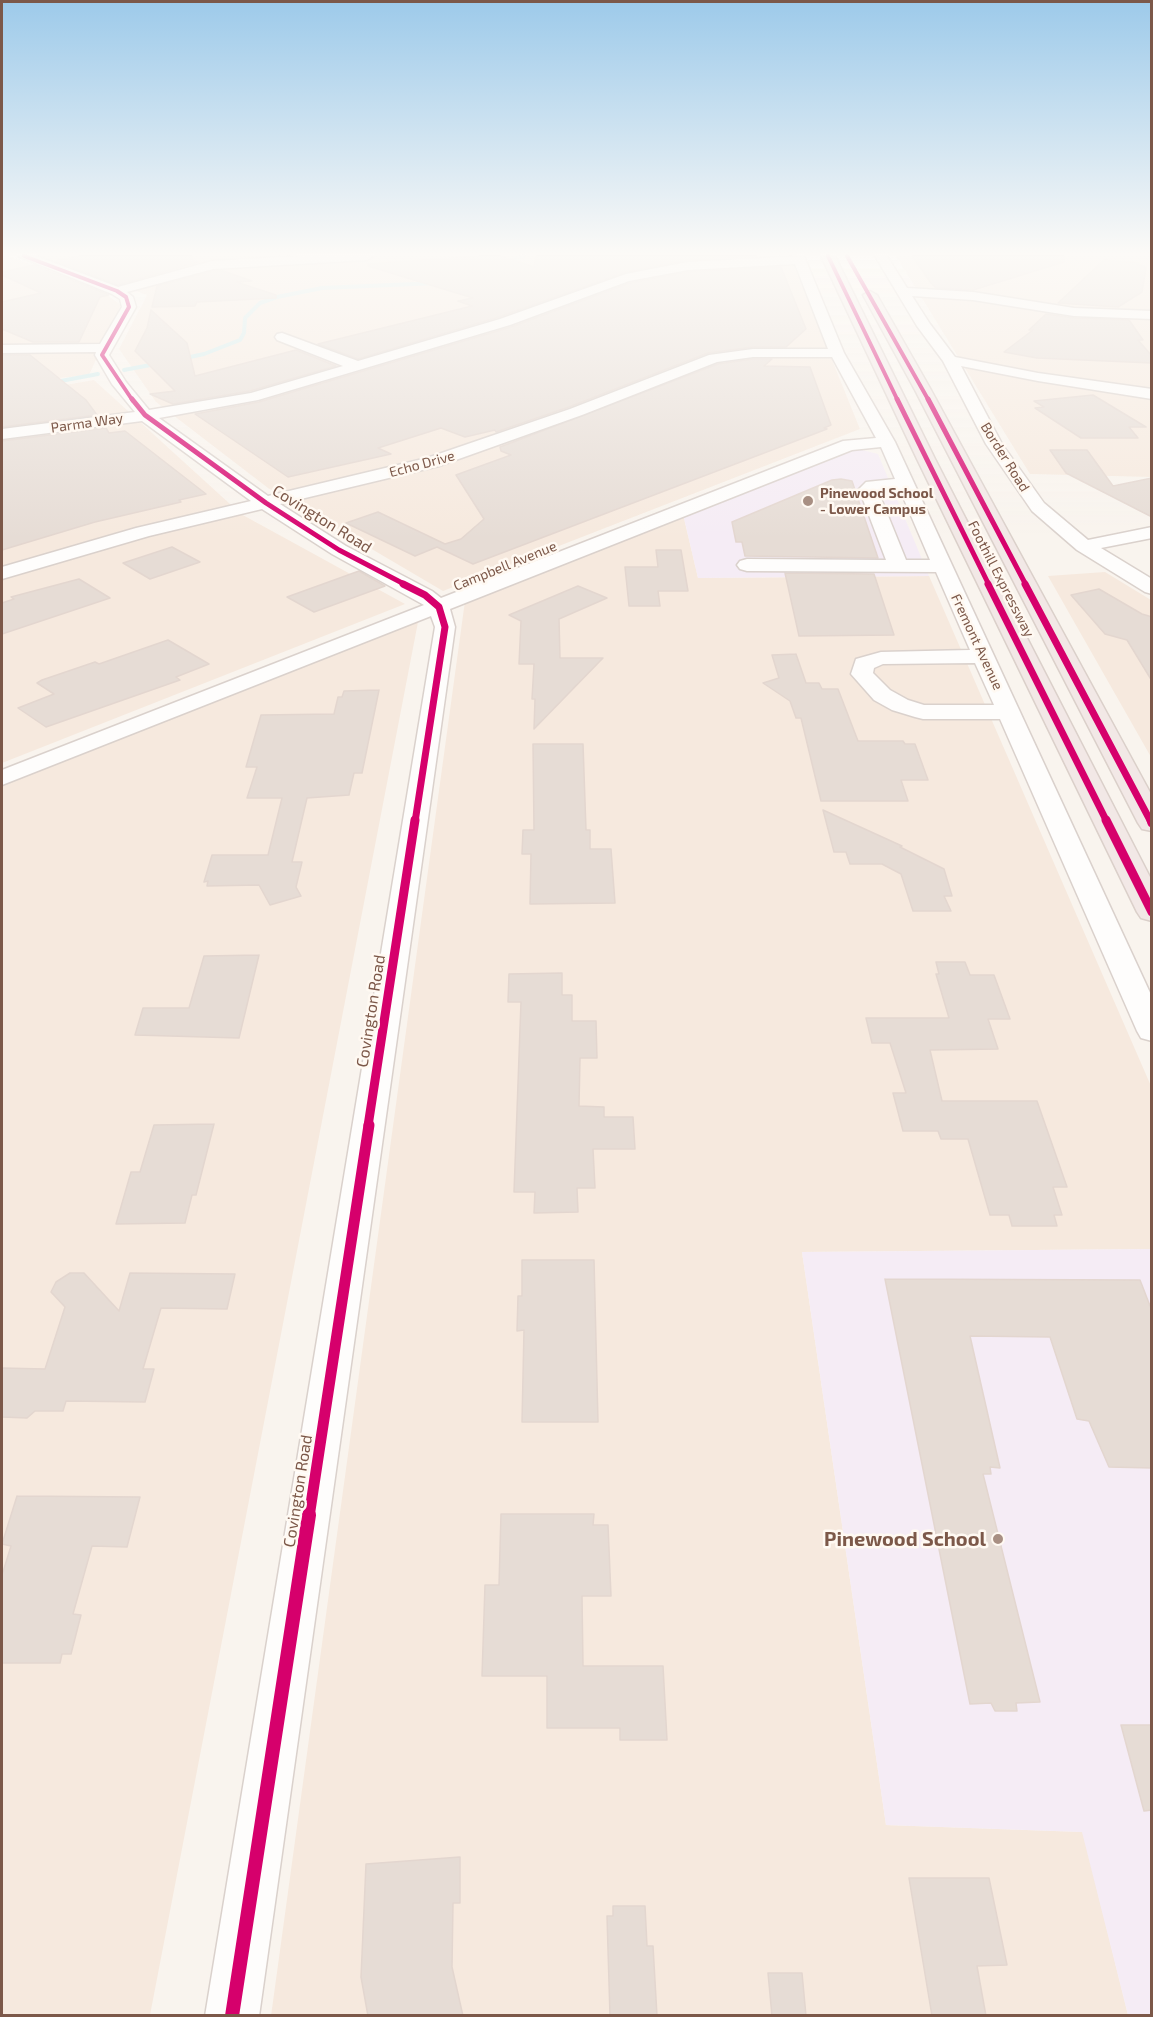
<!DOCTYPE html>
<html>
<head>
<meta charset="utf-8">
<style>
	body { margin:0 }
	#map { position:relative; width:1153px; height:2017px; overflow:hidden; background:#f9f4ee; font-family:"Exo 2",sans-serif }
	canvas { display:block }
	.frame { position:absolute; inset:0; border:3px solid #7c5849; pointer-events:none }
</style>
</head>
<body>
<div id="map">
<canvas width="1153" height="2017"></canvas>
<div class="frame"></div>
</div>
<script>
const c = document.querySelector('canvas').getContext('2d');
c.lineJoin = 'round';
function fillPath(path, color) {
  c.fillStyle = color;
  c.fill(path, 'evenodd');
}
function poly(rows) {
  const path = new Path2D();
  for (const r of rows) {
    path.moveTo(r[0], r[1]);
    for (let i = 2; i < r.length; i += 2) path.lineTo(r[i], r[i + 1]);
  }
  return path;
}
function strokePath(path, color, width, dash) {
  c.strokeStyle = color;
  c.lineWidth = width;
  c.lineCap = dash ? 'butt' : 'round';
  c.setLineDash(dash || []);
  c.stroke(path);
}
function drawText(font, color, halo, rows, align = 'center') {
  c.font = font + ' "Exo 2",sans-serif';
  c.lineWidth = 5;
  c.setLineDash([]);
  c.textBaseline = 'middle';
  c.strokeStyle = halo;
  c.fillStyle = color;
  for (const [text, x, y, turn = 0] of rows) {
    c.save();
    c.translate(x, y);
    c.rotate((+turn || 0) * Math.PI / 180);
    c.textAlign = isNaN(turn) ? turn : align;
    if (halo) c.strokeText(text, 0, 0);
    c.fillText(text, 0, 0);
    c.restore();
  }
}
const residential = poly([
	[2,256,9,256,106,294,121,305,89,375,2,384],
	[39,256,790,256,860,429,443,591,268,488,156,402,119,349,147,295],
	[896,256,1151,256,1151,477,1030,474],
	[94,380,241,514,405,604,2,763,2,392,35,390],
	[683,514,698,578,929,576,1151,1086,1151,1249,802,1252,886,1825,1083,1832,1128,2015,271,2016,465,601],
	[1105,572,1151,600,1151,757,1048,576],
	[418,622,150,2015,2,2015,2,783]
]);
const education = poly([
	[858,449,878,454,929,576,698,578,683,514],
	[1151,1249,1151,2015,1128,2015,1082,1832,886,1825,802,1252]
]);
const stream = poly([
	[501,263,524,256],
	[181,359,204,354,240,340,244,333,245,318,260,303,277,297,322,288,437,283],
	[124,370,161,363],
	[50,383,98,374]
]);
const building = poly([
	[79,256,192,256,192,260,198,262,118,285,55,261,79,256],
	[479,256,501,256,534,267,536,256,757,256,688,260,626,272,499,317,358,359,318,344,472,306,458,301,473,298,368,266,368,264,479,256],
	[912,256,1064,256,1064,262,973,290,936,288,931,283,912,256],
	[1104,260,1139,263,1139,265,1144,266,1146,268,1142,292,1118,307,1058,303,1104,260],
	[34,265,109,295,100,297,79,342,33,342,2,329,2,302,41,293,2,275,2,272,34,265],
	[781,267,806,329,786,347,753,347,708,353,569,407,496,432,495,430,465,437,441,428,378,448,391,454,288,477,195,414,259,402,511,327,630,283,688,272,781,267],
	[213,271,223,271,252,281,236,282,276,295,276,298,197,302,195,306,152,307,157,286,213,271],
	[151,310,187,343,195,376,296,350,336,366,250,391,173,404,150,394,175,391,135,351,147,328,151,310],
	[1046,314,1074,318,1129,320,1143,340,1138,340,1152,356,1152,363,1037,358,1004,352,1033,330,1029,330,1046,314],
	[2,355,30,355,86,400,97,415,2,427,2,355],
	[753,359,772,359,764,366,810,367,831,425,824,428,827,429,473,564,437,547,415,556,346,523,378,512,445,544,461,539,484,519,456,475,511,455,501,451,500,447,718,364,753,359],
	[1093,395,1146,427,1129,427,1138,438,1081,438,1035,408,1044,407,1034,401,1093,395],
	[106,428,109,433,125,431,206,494,179,500,181,502,95,522,2,550,2,441,106,428],
	[1050,450,1087,450,1113,486,1152,478,1152,517,1066,473,1050,450],
	[841,479,852,481,878,558,745,556,742,542,736,542,732,522,832,480,841,479],
	[172,547,200,562,150,579,123,563,172,547],
	[656,550,681,550,688,591,658,591,660,606,629,606,625,567,658,567,656,550],
	[359,571,385,586,314,612,287,597,359,571],
	[785,573,874,574,894,635,799,636,785,573],
	[79,579,110,598,2,634,2,603,14,599,11,597,79,579],
	[578,586,607,598,559,619,560,658,603,658,534,729,535,699,532,699,534,664,519,664,521,621,509,615,578,586],
	[1099,589,1142,614,1152,617,1152,681,1127,640,1105,634,1071,595,1099,589],
	[168,640,209,664,176,677,180,680,46,727,18,708,54,694,37,683,42,680,95,662,99,664,168,640],
	[796,654,806,683,819,683,822,689,838,689,858,741,903,741,905,744,915,744,928,780,901,780,908,801,821,801,801,718,796,718,790,701,763,683,779,678,772,655,796,654],
	[379,690,362,773,354,773,349,795,307,798,292,862,302,862,296,887,301,896,270,905,259,885,207,886,208,881,204,882,212,855,268,855,282,798,247,798,257,767,246,767,261,715,334,714,338,697,342,697,344,691,379,690],
	[533,744,583,744,586,830,590,830,590,849,611,849,615,903,530,904,531,854,522,854,523,830,534,830,533,744],
	[823,810,902,846,900,847,944,869,952,896,944,896,951,911,913,911,901,874,882,864,850,864,846,852,834,852,823,810],
	[259,955,239,1038,135,1035,143,1008,189,1008,204,956,259,955],
	[936,962,965,962,970,975,994,975,1010,1019,988,1019,998,1049,930,1050,942,1101,1037,1101,1067,1187,1053,1187,1062,1215,1054,1215,1057,1226,1012,1226,1009,1215,990,1215,968,1139,941,1139,938,1131,903,1131,893,1093,906,1093,890,1043,872,1043,866,1018,949,1018,936,974,939,974,936,962],
	[562,973,562,995,572,995,572,1021,596,1021,597,1058,580,1058,579,1106,604,1107,604,1117,633,1117,635,1149,593,1149,595,1188,577,1188,578,1212,534,1213,535,1192,514,1192,521,1002,508,1002,509,974,562,973],
	[214,1124,196,1195,192,1195,185,1223,116,1224,131,1172,140,1172,154,1125,214,1124],
	[522,1260,594,1260,598,1422,522,1422,524,1330,517,1331,518,1296,522,1296,522,1260],
	[70,1273,84,1273,119,1311,130,1273,235,1274,227,1309,161,1308,143,1369,154,1369,145,1402,66,1401,63,1411,35,1411,27,1418,2,1417,2,1368,45,1369,65,1307,51,1292,56,1282,70,1273],
	[885,1279,1140,1280,1152,1311,1152,1468,1109,1467,1089,1421,1077,1419,1050,1337,970,1336,1000,1468,990,1467,991,1474,983,1474,1040,1702,1016,1703,1017,1711,995,1711,991,1703,970,1704,885,1279],
	[17,1496,140,1497,127,1547,92,1546,73,1614,81,1615,71,1654,62,1654,60,1663,2,1663,2,1575,11,1546,2,1544,17,1496],
	[501,1514,594,1514,593,1525,608,1525,611,1596,582,1596,583,1666,663,1666,667,1740,620,1740,620,1728,547,1728,547,1676,482,1676,485,1585,499,1585,501,1514],
	[1121,1725,1152,1725,1152,1810,1144,1811,1121,1725],
	[460,1857,460,1903,453,1903,452,1967,463,2016,368,2016,361,1977,366,1864,460,1857],
	[909,1878,989,1878,1007,1965,977,1966,986,2016,932,2016,909,1878],
	[613,1906,645,1906,647,1946,653,1946,657,2016,610,2016,607,1916,613,1916,613,1906],
	[768,1973,802,1973,806,2016,772,2016,768,1973]
]);
const minor = poly([
	[18,256,36,256,118,287,212,261,301,256,373,256,367,260,213,269,127,292,133,297,136,307,109,355,126,382,149,410,251,393,343,366,277,340,275,337,277,334,282,333,358,361,500,319,626,274,688,262,804,256,844,353,895,442,1152,997,1152,1041,1141,1038,1137,1031,1000,719,923,719,915,717,892,710,874,700,851,674,856,659,881,652,970,650,936,572,747,571,740,569,737,565,740,561,747,559,886,560,859,489,866,482,895,479,881,447,852,450,450,609,455,627,259,2016,205,2016,435,627,431,616,2,785,2,770,424,605,332,554,262,509,149,536,2,579,2,567,136,528,251,501,142,421,2,439,2,429,135,412,112,384,95,355,96,352,2,353,2,345,100,344,122,307,120,299,112,294,18,256],
	[795,264,828,349,753,349,709,355,570,409,427,458,268,496,159,418,258,400,510,325,629,281,688,270,795,264],
	[753,357,832,357,876,438,843,441,441,598,432,591,346,546,280,504,439,466,582,415,717,362,753,357],
	[900,490,930,560,906,560,878,491,900,490],
	[975,663,994,705,924,705,908,700,890,690,873,673,874,668,883,664,975,663],
	[875,256,887,256,907,288,973,292,1074,308,1152,311,1152,319,1074,316,973,300,912,296,930,324,955,357,1038,373,1152,389,1152,399,1038,381,961,366,1002,444,1044,503,1088,540,1152,527,1152,538,1101,548,1152,579,1152,594,1145,592,1077,550,1032,511,986,444,943,361,917,326,875,256]
]);
const highway = poly([
	[821,256,835,256,935,459,1152,881,1152,921,1141,918,1137,912,917,459,821,256],
	[870,291,877,295,931,390,1152,796,1152,831,1142,829,1138,823,915,390,863,295,870,291]
]);
const cyclewayFar5 = poly([
	[24,256,117,291,126,297,129,307,102,355,133,401],
	[828,256,898,401],
	[847,256,929,401]
]);
const cyclewayFar4 = poly([
	[132,399,145,415,266,503,339,550,406,585],
	[897,399,989,585],
	[928,399,1026,585]
]);
const cyclewayFar3 = poly([
	[403,584,425,595,439,607,445,627,415,822],
	[988,584,1107,822],
	[1025,584,1151,822]
]);
const cyclewayFar2 = poly([
	[1106,820,1152,912],
	[1151,820,1152,823],
	[368,1126,415,820]
]);
const cyclewayFar1 = poly([
	[309,1517,369,1125]
]);
const cycleway = poly([
	[232,2016,309,1515]
]);
const markers = [
	[808,501,6,"#a88f83"],
	[998,1539,6,"#a88f83"]
];
const farStreetnames = [
	["Parma Way",87,423,-8],
	["Border Road",1005,457,58],
	["Echo Drive",422,464,-15],
	["Campbell Avenue",505,566,-22],
	["Foothill Expressway",1001,579,63],
	["Fremont Avenue",977,642,65]
];
const farPoinames = [
	["Pinewood School",820,493],
	["- Lower Campus",820,509]
];
const streetNames = [
	["Covington Road",322,519,32],
	["Covington Road",371,1011,-81],
	["Covington Road",298,1491,-81]
];
const nearPoinames = [
	["Pinewood School",986,1539]
];
fillPath(residential, '#f6e9de');
fillPath(education, '#f5ecf5');
strokePath(stream, '#ceebec', 4);
fillPath(building, '#e6dcd5');
strokePath(building, '#e3d6cf', 1.5);
strokePath(minor, '#dad1cc', 3);
strokePath(highway, '#dbd0ca', 3);
fillPath(minor, '#fefdfc');
fillPath(highway, '#f2e8e6');
strokePath(cyclewayFar5, '#d6006c', 4);
strokePath(cyclewayFar4, '#d6006c', 5);
strokePath(cyclewayFar3, '#d6006c', 7);
strokePath(cyclewayFar2, '#d6006c', 9);
strokePath(cyclewayFar1, '#d6006c', 11);
strokePath(cycleway, '#d6006c', 14);
const sky = c.createLinearGradient(0, 0, 0, 539);
sky.addColorStop(0, '#9dcaea');
sky.addColorStop(0.47, '#fcfaf7');
sky.addColorStop(1, '#fcfaf700');
c.fillStyle = sky;
c.fillRect(0, 0, 1153, 539);
for (const [x, y, r, color] of markers) {
  const dot = new Path2D();
  dot.arc(x, y, r, 0, 2 * Math.PI);
  c.fillStyle = color;
  c.fill(dot);
  strokePath(dot, '#fff9f2', 2);
}
drawText('14px', '#7c5849', '#fff9f2', farStreetnames);
drawText('bold 14px', '#7c5849', '#fff9f2', farPoinames, 'left');
drawText('16px', '#7c5849', '#fff9f2', streetNames);
drawText('bold 20px', '#7c5849', '#fff9f2', nearPoinames, 'right');
</script>
</body>
</html>
